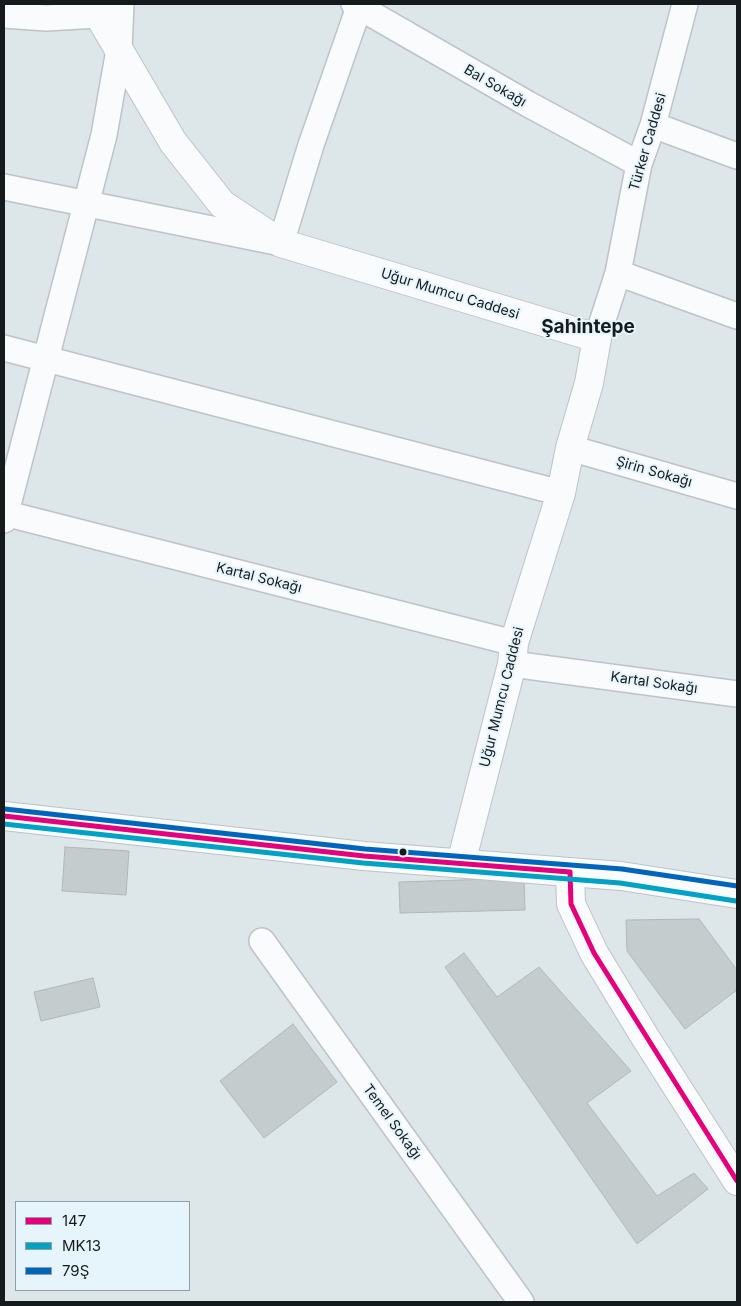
<!DOCTYPE html>
<html>
<head>
<meta charset="utf-8">
<style>
	body { margin:0 }
	#map { position:relative; width:741px; height:1306px; overflow:hidden; background:#dde6e9; font-family:Inter,sans-serif }
	canvas { display:block }
	.frame { position:absolute; inset:0; border:5px solid #151b1d; pointer-events:none }
	.legend { position:absolute; left:15px; top:1201px; width:175px; height:90px; box-sizing:border-box; background:#e5f5fb; border:1px solid #929ea2; margin:0; padding:6px 9px; list-style:none; font-size:15px; color:#151b1d }
	.legend li { display:flex; align-items:center; gap:10px; height:25px }
	.legend b { width:25px; border:1px solid #929ea2 }
</style>
</head>
<body>
<div id="map">
<canvas width="741" height="1306"></canvas>
<div class="frame"></div>
<ul class="legend">
<li><b style="height:6px;background:#e5007d"></b>147</li>
<li><b style="height:6px;background:#01a2c5"></b>MK13</li>
<li><b style="height:6px;background:#0065bd"></b>79Ş</li>
</ul>
</div>
<script>
const c = document.querySelector('canvas').getContext('2d');
c.lineJoin = 'round';
function fillPath(path, color) {
  c.fillStyle = color;
  c.fill(path, 'evenodd');
}
function poly(rows) {
  const path = new Path2D();
  for (const r of rows) {
    path.moveTo(r[0], r[1]);
    for (let i = 2; i < r.length; i += 2) path.lineTo(r[i], r[i + 1]);
  }
  return path;
}
function strokePath(path, color, width, dash) {
  c.strokeStyle = color;
  c.lineWidth = width;
  c.lineCap = dash ? 'butt' : 'round';
  c.setLineDash(dash || []);
  c.stroke(path);
}
function drawText(font, color, halo, rows, align = 'center') {
  c.font = font + ' Inter,sans-serif';
  c.lineWidth = 4;
  c.setLineDash([]);
  c.textBaseline = 'middle';
  c.strokeStyle = halo;
  c.fillStyle = color;
  for (const [text, x, y, turn = 0] of rows) {
    c.save();
    c.translate(x, y);
    c.rotate((+turn || 0) * Math.PI / 180);
    c.textAlign = isNaN(turn) ? turn : align;
    if (halo) c.strokeText(text, 0, 0);
    c.fillText(text, 0, 0);
    c.restore();
  }
}
const building = poly([
	[65,847,129,851,126,895,62,891,65,847],
	[524,878,525,910,400,913,399,882,524,878],
	[699,919,737,970,737,990,685,1029,627,951,626,920,699,919],
	[464,953,497,997,539,967,631,1071,587,1103,657,1196,694,1173,708,1189,637,1244,445,967,464,953],
	[93,978,100,1007,41,1021,34,992,93,978],
	[293,1024,337,1082,264,1138,220,1081,293,1024]
]);
const minor = poly([
	[354,4,528,104,639,164],
	[4,15,46,18,98,15],
	[653,125,737,156],
	[4,187,281,243,311,145,359,7],
	[618,273,737,316],
	[597,338,618,273,639,164,653,125,685,4],
	[4,348,561,493],
	[570,448,737,496],
	[4,513,514,643],
	[4,520,104,135,119,50,121,4],
	[512,664,737,694],
	[262,941,521,1302]
]);
const tertiary = poly([
	[92,4,173,142,222,204,281,243,597,338,589,383,570,448,561,493,514,643,512,664,461,863],
	[570,872,571,904,594,953,645,1037,737,1181]
]);
const secondary = poly([
	[4,816,364,856,621,876,737,894]
]);
const bus1 = poly([
	[4,816,364,856,570,872],
	[570,872,571,904,594,953,737,1181]
]);
const bus2 = poly([
	[4,824,363,863,620,883,736,901]
]);
const bus3 = poly([
	[5,809,365,849,622,869,737,886]
]);
const markers = [
	[403,852,4.5,"#151b1d"]
];
const streetNames = [
	["Bal Sokağı",495,86,30],
	["Türker Caddesi",648,142,-74],
	["Uğur Mumcu Caddesi",450,294,17],
	["Şirin Sokağı",654,472,16],
	["Kartal Sokağı",259,578,14],
	["Kartal Sokağı",654,683,8],
	["Uğur Mumcu Caddesi",502,697,-76],
	["Temel Sokağı",392,1122,54]
];
const districtNames = [
	["Şahintepe",588,327]
];
fillPath(building, '#c4ccce');
strokePath(building, '#b0b7ba', 1);
strokePath(minor, '#bdc3c6', 28);
strokePath(tertiary, '#bdc3c6', 30);
strokePath(secondary, '#bdc3c6', 30);
strokePath(minor, '#fafbfc', 25);
strokePath(tertiary, '#fafbfc', 28);
strokePath(secondary, '#fafbfc', 28);
strokePath(bus1, '#e5007d', 5);
strokePath(bus2, '#01a2c5', 5);
strokePath(bus3, '#0065bd', 5);
for (const [x, y, r, color] of markers) {
  const dot = new Path2D();
  dot.arc(x, y, r, 0, 2 * Math.PI);
  c.fillStyle = color;
  c.fill(dot);
  strokePath(dot, '#e5f5fb', 2);
}
drawText('14px', '#151b1d', '#e5f5fb', streetNames);
drawText('bold 19px', '#151b1d', '#e5f5fb', districtNames);
</script>
</body>
</html>
